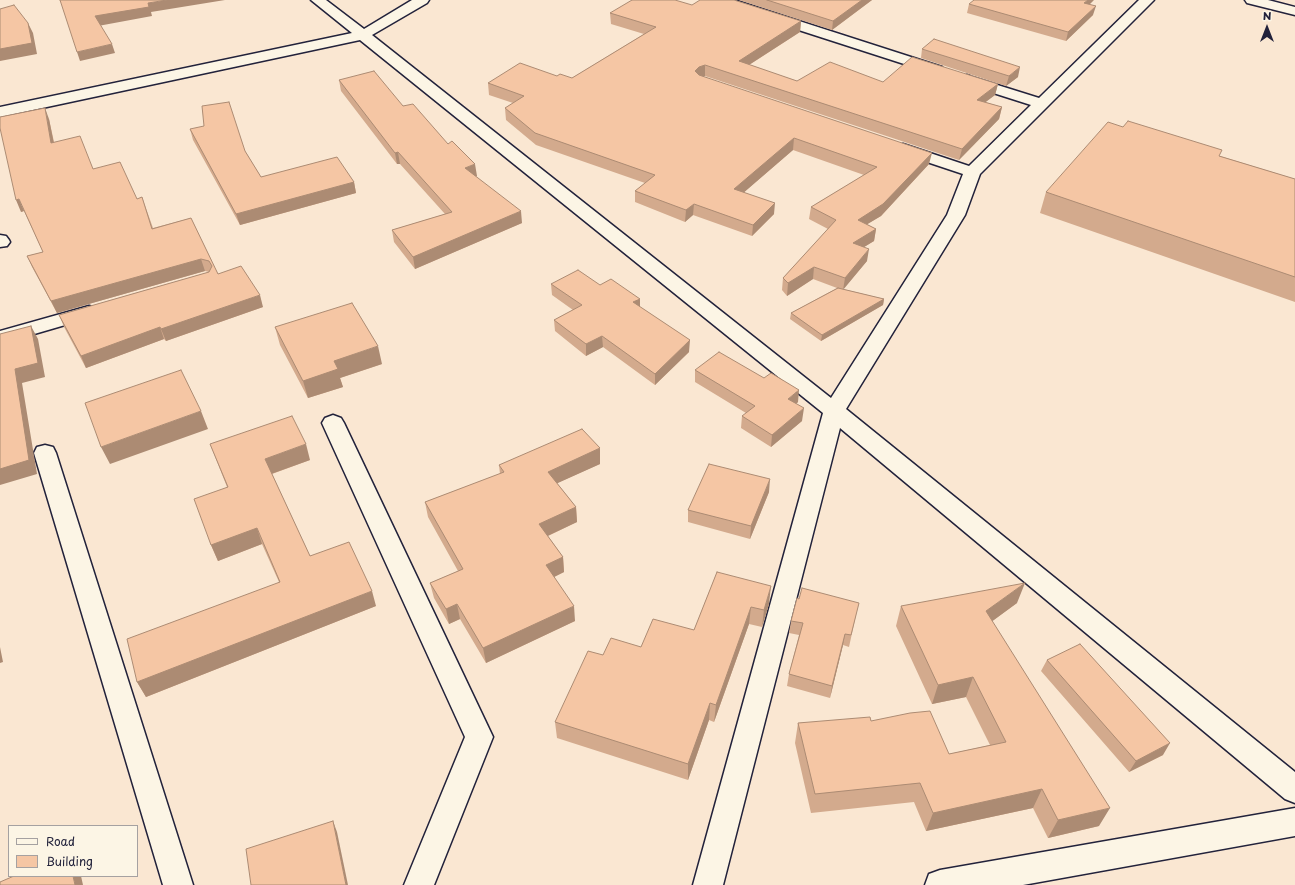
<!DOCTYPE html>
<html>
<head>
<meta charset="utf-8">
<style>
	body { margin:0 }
	#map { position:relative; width:1295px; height:885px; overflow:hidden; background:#fae7d2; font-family:"Playpen Sans",sans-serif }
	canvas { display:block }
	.legend { position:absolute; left:8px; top:825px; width:130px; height:52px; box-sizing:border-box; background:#fcf5e5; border:1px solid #a5a1a1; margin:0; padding:5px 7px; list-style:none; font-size:12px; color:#22223b }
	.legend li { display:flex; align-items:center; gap:8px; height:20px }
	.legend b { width:20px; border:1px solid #a5a1a1 }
	.north { position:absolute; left:1247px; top:8px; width:40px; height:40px; -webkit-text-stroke:3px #fcf5e5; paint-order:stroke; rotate:0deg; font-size:11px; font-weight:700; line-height:16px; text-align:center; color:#22223b }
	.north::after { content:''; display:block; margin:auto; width:14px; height:18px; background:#22223b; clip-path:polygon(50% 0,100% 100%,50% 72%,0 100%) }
</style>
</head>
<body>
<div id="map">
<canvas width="1295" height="885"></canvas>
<ul class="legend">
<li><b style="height:5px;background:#fcf5e5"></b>Road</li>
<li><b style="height:11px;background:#f5c6a4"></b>Building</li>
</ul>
<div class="north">N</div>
</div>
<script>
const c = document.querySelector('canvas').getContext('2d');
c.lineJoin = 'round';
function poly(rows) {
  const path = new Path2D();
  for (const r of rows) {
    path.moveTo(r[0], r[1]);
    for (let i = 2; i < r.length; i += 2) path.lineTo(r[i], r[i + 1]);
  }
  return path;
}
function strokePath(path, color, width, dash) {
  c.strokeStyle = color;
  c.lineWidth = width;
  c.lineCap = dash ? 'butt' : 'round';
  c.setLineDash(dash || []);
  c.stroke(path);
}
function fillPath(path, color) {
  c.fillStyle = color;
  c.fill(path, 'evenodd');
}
const minor = poly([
	[311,0,326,0,364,29,412,0,429,0,427,3,372,35,831,398,947,215,963,174,897,152,895,149,897,146,903,144,969,166,1031,105,962,83,959,80,962,77,967,75,972,77,1039,98,1139,0,1154,0,980,174,965,215,846,409,1295,772,1295,803,1285,799,840,428,723,885,693,885,823,413,360,40,0,117,0,107,352,33,311,0],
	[713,0,734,0,942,67,944,70,942,73,937,74,932,73,715,3,713,0],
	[1245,0,1268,0,1295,7,1295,15,1247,3,1245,0],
	[0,235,6,236,9,240,10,242,7,246,0,247,0,235],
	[89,306,96,308,99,312,96,316,0,344,0,331,89,306],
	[333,415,341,418,344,423,493,737,434,885,404,885,465,737,322,423,325,418,333,415],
	[45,445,53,447,56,453,193,885,163,885,34,453,37,447,45,445],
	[1295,808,1295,836,1023,885,925,885,929,874,940,870,1295,808]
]);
const wall = poly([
	[739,0,872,0,832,30],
	[969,4,1089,5,1093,15,1066,41,967,13],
	[692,5,801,21,800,32,749,65,797,81,998,84,995,95,985,102,1002,107,999,119,959,160,705,76,702,76,929,164,881,216,867,224,876,229,874,241,864,247,867,261,843,289,884,299,883,305,821,341,790,319,791,313,837,288,813,279,787,296,782,290,783,278,828,229,809,219,811,207,864,175,793,150,744,192,774,214,752,236,693,215,685,222,635,202,635,191,645,183,536,145,506,120,505,108,513,103,489,95,488,83,557,76,572,78,644,34,611,24,610,13],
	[922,49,1018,77,1006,86,921,58],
	[339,80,403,106,477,176,476,176,522,223,415,269,394,242,392,230,445,214,400,164,397,164,341,91],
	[49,119,54,142,137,199,142,197,153,228,191,218,218,274,263,307,166,341,164,339,86,368,64,327,59,315,209,272,205,271,57,313,32,267,27,256,43,252,24,211,21,212],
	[190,129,245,151,261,177,354,182,356,193,240,225,193,140],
	[1220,156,1295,179,1295,302,1040,213,1046,192],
	[551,284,600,285,640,299,640,307,689,352,655,385,603,347,586,356,555,331,554,320,573,310,552,295],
	[275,327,382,364,340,378,343,387,308,398,280,345],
	[695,370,798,402,796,404,802,421,771,447,741,428,742,416,746,413,695,382],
	[210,444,310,460,272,474,310,556,376,606,146,697,137,682,279,582,262,544,218,561,211,545,227,487],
	[600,448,600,464,557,483,576,507,577,522,548,536,563,557,564,572,554,577,575,621,486,663,460,619,449,624,434,598,430,583,458,571,428,517,425,502,500,474,499,465],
	[769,492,750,539,688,522,688,510],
	[717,572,769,604,762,627,749,624,714,722,709,720,688,780,557,738,555,722,603,655,641,647,694,630],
	[1017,603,992,621,1099,826,1048,838,1033,808,926,831,914,802,811,813,795,743,798,723,871,721,949,754,990,745,966,697,932,704,896,626,901,606],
	[856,615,849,647,843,645,830,698,787,686,789,674,799,635,789,633,791,621],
	[1047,660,1163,755,1129,772,1041,671]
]);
const shadedWall = poly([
	[167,0,225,0,151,12,152,16,98,26,95,16,148,3],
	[862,0,872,0,832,30,833,21],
	[1088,0,1094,0,1082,12,1084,3],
	[1096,6,1093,15,1066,41,1068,32],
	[801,21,800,32,738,72,739,61],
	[28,23,33,33,37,54,0,61,0,49],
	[112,44,115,53,80,61,77,52],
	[705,65,705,76,698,78,695,71,699,67],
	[1020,67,1018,77,1006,86,1009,76],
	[998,84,995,95,974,111,977,100],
	[1002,107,999,119,959,160,962,149],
	[45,108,49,119,56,154,51,143],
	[794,138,793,150,734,201,734,189],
	[398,152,400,164,397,164,395,153],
	[932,153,929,164,881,216,856,231,858,220],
	[475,164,477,176,467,179,465,168],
	[354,182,356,193,240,225,236,214],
	[19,199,24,211,21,212,16,200],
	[775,203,774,214,752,236,753,225],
	[694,204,693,215,685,222,686,210],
	[521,211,522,223,415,269,413,257],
	[876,229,874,241,851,255,853,243],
	[869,249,867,261,843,290,845,278],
	[201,259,205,271,57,313,51,301],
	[814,267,813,279,787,296,788,283],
	[260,295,263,307,166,341,161,329],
	[640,299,640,310,633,302],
	[884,299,883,305,821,341,822,335],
	[31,326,38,339,45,377,22,383,37,474,0,485,0,469,15,369],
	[160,327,164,339,86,368,81,356],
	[602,336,603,347,586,356,586,344],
	[690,340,689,352,655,385,655,374],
	[378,346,382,364,340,378,343,387,308,398,303,381,334,361],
	[799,390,798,402,787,412,788,399],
	[804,408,802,421,771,447,772,435],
	[201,411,208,429,110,464,101,447],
	[306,444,310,460,271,474,265,459],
	[600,448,600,464,549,487,548,472],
	[770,479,769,492,750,539,751,526],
	[576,507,577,522,541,539,539,524],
	[257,528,262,544,218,561,211,545],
	[563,557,564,572,548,580,546,565],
	[1025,583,1017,603,979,631,986,611],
	[771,586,769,604,762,627,764,610],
	[372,591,376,606,146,697,137,682],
	[457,604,460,619,449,624,446,609],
	[574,606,575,621,486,663,483,648],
	[751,607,749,624,714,722,716,705],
	[845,634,843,645,830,698,832,686],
	[0,647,3,662,0,663],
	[973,677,966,697,932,704,938,685],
	[710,703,709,720,688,780,688,764],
	[1170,743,1163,755,1129,772,1136,761],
	[1042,789,1033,808,926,831,933,813],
	[1110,808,1099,826,1048,838,1058,820],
	[333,821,337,832,348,885,346,885],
	[73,876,81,876,83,885,75,885]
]);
const building = poly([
	[60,0,167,0,148,3,149,7,95,16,112,44,77,52,60,0],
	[632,0,675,0,692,5,700,0,734,0,801,21,739,61,797,81,830,62,883,82,912,57,998,84,977,100,1002,107,962,149,705,65,699,67,695,71,699,75,932,153,883,204,858,220,876,229,853,243,869,249,845,278,814,267,788,283,783,278,836,220,811,207,877,167,794,138,734,189,775,203,753,225,694,204,686,210,635,191,655,175,535,133,505,108,524,96,488,83,520,63,557,76,560,74,572,78,656,27,610,13,632,0],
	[767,0,862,0,833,21,767,0],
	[974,0,1088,0,1084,3,1096,6,1068,32,969,4,974,0],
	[14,5,28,23,32,43,0,49,0,9,14,5],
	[934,39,1020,67,1009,76,922,49,934,39],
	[374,71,403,106,413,104,448,144,452,141,475,164,465,168,521,211,413,257,392,230,452,212,398,152,395,153,339,80,374,71],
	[229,102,245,151,261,177,337,157,354,182,236,214,190,129,204,126,202,106,229,102],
	[45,108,51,143,80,136,93,169,120,162,137,199,142,197,152,229,191,218,218,274,241,266,260,295,161,329,160,327,81,356,59,315,209,272,212,266,209,261,201,259,51,301,27,256,43,252,19,199,16,200,0,128,0,117,45,108],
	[1128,121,1222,150,1219,156,1295,179,1295,277,1046,192,1108,122,1123,127,1128,121],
	[578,270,600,285,611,279,640,299,633,302,690,340,655,374,602,336,586,344,554,320,582,305,551,284,578,270],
	[838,288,884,299,822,335,791,313,838,288],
	[352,303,378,346,334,361,338,369,303,381,275,327,352,303],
	[31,326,38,363,15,369,29,460,0,469,0,334,31,326],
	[719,352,764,378,771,373,799,390,788,399,804,408,772,435,742,416,755,406,695,370,719,352],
	[181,370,201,411,101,447,85,403,181,370],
	[292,416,306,444,265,459,310,556,349,542,372,591,137,682,127,639,280,582,257,528,211,545,194,499,228,487,210,444,292,416],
	[582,429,600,448,548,472,576,507,539,524,563,557,546,565,574,606,483,648,457,604,446,609,430,583,463,569,425,502,504,472,499,465,582,429],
	[709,464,770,479,751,526,688,510,709,464],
	[717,572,771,586,764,610,751,607,716,705,710,703,688,764,555,722,588,651,603,655,611,638,641,647,653,619,694,630,717,572],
	[1025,583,986,611,1110,808,1058,820,1042,789,933,813,920,783,815,794,798,723,870,717,871,721,910,713,930,711,949,754,1006,742,973,677,938,685,901,606,1025,583],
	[802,588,859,603,851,635,845,634,832,686,789,674,803,623,791,621,797,598,799,599,802,588],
	[1080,644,1170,743,1136,761,1047,660,1080,644],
	[333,821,346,885,251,885,246,849,333,821],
	[14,876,73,876,75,885,0,885,0,882,14,876]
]);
strokePath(minor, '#22223b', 3);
fillPath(minor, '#fcf5e5');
fillPath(wall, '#d3aa8d');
fillPath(shadedWall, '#ac8b73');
fillPath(building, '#f5c6a4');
strokePath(building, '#ac8b73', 1);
</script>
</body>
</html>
